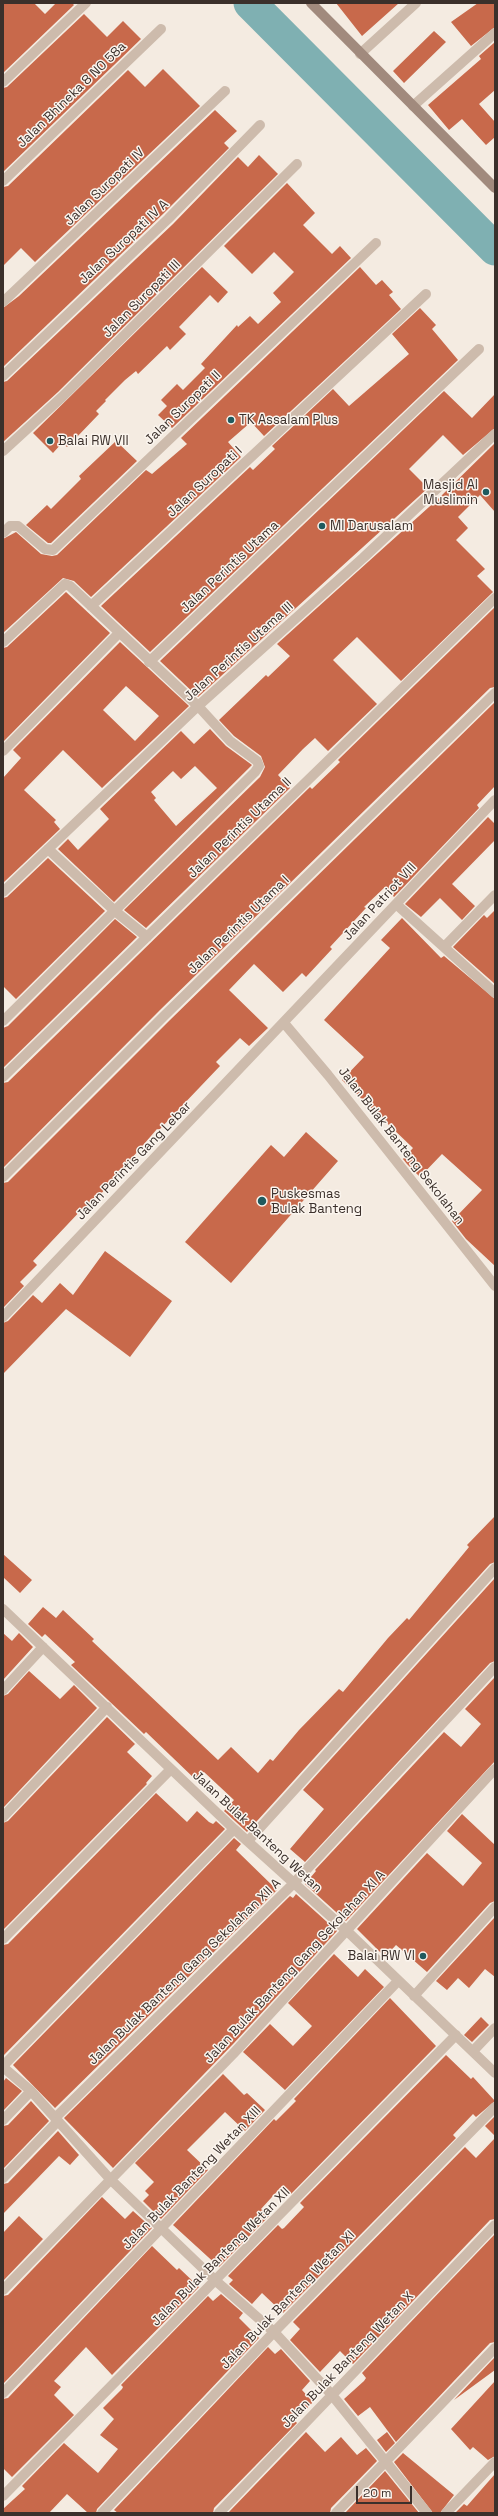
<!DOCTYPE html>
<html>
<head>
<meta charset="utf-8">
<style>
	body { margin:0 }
	#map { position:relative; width:498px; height:2516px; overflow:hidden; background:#f4ebe1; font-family:"Space Grotesk",sans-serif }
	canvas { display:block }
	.frame { position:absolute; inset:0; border:4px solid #3b302b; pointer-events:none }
	.scale { position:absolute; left:356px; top:2486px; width:56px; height:18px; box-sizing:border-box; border:2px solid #3b302b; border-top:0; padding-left:5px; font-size:12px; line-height:14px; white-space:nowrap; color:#3b302b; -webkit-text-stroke:3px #fbf5ee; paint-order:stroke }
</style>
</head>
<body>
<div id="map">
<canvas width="498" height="2516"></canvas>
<div class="frame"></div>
<div class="scale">20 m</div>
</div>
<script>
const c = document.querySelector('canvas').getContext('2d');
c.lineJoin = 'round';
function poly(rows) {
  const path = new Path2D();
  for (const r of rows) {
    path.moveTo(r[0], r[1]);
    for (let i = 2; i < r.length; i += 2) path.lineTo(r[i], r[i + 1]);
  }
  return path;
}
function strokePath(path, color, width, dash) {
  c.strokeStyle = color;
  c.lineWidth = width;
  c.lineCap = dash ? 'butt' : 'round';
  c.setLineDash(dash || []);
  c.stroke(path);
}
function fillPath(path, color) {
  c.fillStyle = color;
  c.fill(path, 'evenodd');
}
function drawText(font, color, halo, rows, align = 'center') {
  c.font = font + ' "Space Grotesk",sans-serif';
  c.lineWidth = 3;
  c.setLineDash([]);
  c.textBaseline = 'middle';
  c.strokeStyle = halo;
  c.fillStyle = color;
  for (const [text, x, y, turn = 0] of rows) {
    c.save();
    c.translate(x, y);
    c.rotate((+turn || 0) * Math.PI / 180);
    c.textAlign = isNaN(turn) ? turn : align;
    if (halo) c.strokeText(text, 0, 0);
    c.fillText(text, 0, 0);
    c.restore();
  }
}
const river = poly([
	[250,3,495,249]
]);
const building = poly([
	[3,3,34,3,45,14,56,3,72,3,74,5,3,73],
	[336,3,399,3,362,36],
	[478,3,495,3,495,27,471,46,451,22],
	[84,14,107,37,123,21,141,39,3,172,3,88,7,87],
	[434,31,446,42,404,83,393,71],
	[495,42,495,90,479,104,495,122,495,137,486,145,462,119,449,130,428,105,481,59,479,56],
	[163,69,200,106,35,262,21,248,3,266,3,187,8,186,128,70,145,87],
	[215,110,237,131,224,143,229,148,163,214,3,367,3,308,19,296],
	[259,155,278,174,58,392,3,442,3,382,7,381,173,224,238,157,248,167],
	[287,183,315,213,303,225,332,254,340,246,351,258,172,428,158,415,167,406,161,400,177,384,183,390,205,368,201,364,237,325,238,327,250,316,258,324,281,302,273,293,294,272,274,252,252,274,224,246],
	[202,267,228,292,218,303,210,295,179,327,186,334,170,350,167,346,138,374,136,371,125,380,105,400,106,401,96,411,99,414,75,439,67,447,62,443,53,453,33,433],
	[360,267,376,285,382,280,393,292,389,295,401,309,264,436,251,422,228,442,241,457,91,597,74,581,63,578,3,633,3,539,16,532,41,554,52,556,57,555,146,470,152,474,187,444,181,438],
	[420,308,436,325,432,329,458,360,150,652,101,606,250,467,253,470,275,449,272,446,333,389,349,406,409,354,392,334],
	[444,391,472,418,495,394,495,428,463,455,443,435,409,469,428,488,198,697,160,661],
	[116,441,137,461,51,543,48,543,26,525,47,505,51,509,81,479,79,476],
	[495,443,495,512,480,495,458,517,468,528,456,540,485,569,477,576,493,592,401,681,357,637,333,660,377,704,328,751,315,738,303,749,278,775,290,788,146,928,124,910,260,777,265,767,261,756,234,736,219,720,266,675,268,677,290,656,277,644,439,498],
	[66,592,110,633,4,741,3,648,7,647],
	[495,607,495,687,490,688,160,1010,3,1168,3,1083,8,1082,310,787,312,789,340,762,338,760],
	[120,642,189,706,102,788,63,750,24,790,56,820,54,822,60,829,3,883,3,778,21,758,13,750],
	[126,686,159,716,135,741,103,710],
	[495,702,495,786,477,805,479,808,394,897,385,887,364,907,366,908,330,947,332,949,306,977,302,973,283,992,254,964,229,990,268,1028,249,1046,240,1038,216,1062,220,1066,159,1130,157,1129,87,1210,84,1207,33,1261,37,1265,20,1282,24,1286,3,1308,3,1183,8,1182,170,1020],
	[210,729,226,746,252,765,114,902,58,849,68,839,78,850,109,819,100,809,181,731,194,744],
	[195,766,217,788,176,826,154,800,156,798,151,792,173,771,181,779],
	[488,817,495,824,495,840,452,884,475,906,462,920,440,898,421,917,405,904],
	[48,858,105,911,16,999,3,986,3,898,7,897],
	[495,910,495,984,453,947,484,915,487,918],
	[402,918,441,958,444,956,495,999,495,1266,466,1239,452,1221,482,1190,442,1154,420,1177,407,1164,403,1159,413,1148,342,1080,364,1057,324,1020,390,948,381,940],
	[115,919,137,937,3,1068,3,1028,8,1026],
	[306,1132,338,1161,231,1283,185,1242,271,1145,284,1157],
	[105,1251,172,1301,130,1357,66,1309,3,1374,3,1323,8,1321,33,1295,42,1303,60,1283,73,1295],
	[495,1516,495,1562,490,1564,247,1832,224,1811,234,1800,204,1772,196,1780,146,1732,144,1734,71,1665,75,1662,45,1634,42,1637,28,1624,43,1607,56,1618,63,1610,94,1639,92,1641,218,1760,231,1747,258,1773,270,1759,273,1761,299,1730,339,1689,343,1692,388,1638,407,1618,409,1620,469,1547,467,1545],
	[3,1554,32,1580,20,1593,3,1577],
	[495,1578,495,1661,490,1663,305,1862,290,1849,324,1809,303,1790],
	[3,1633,12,1641,19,1633,33,1647,3,1680],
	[29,1671,60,1699,74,1685,97,1708,3,1808,3,1696,8,1694],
	[495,1677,495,1761,346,1921,305,1884,316,1871,315,1870,444,1732,461,1747,481,1724,465,1709],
	[107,1717,135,1744,127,1752,152,1776,146,1783,147,1784,3,1930,3,1823,8,1821],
	[156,1793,187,1822,197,1811,209,1822,213,1824,216,1821,225,1829,4,2055,3,1945,8,1944],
	[462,1814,495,1845,495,1901,490,1903,427,1972,396,1945,385,1957,357,1929,427,1853,463,1886,482,1863,447,1831],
	[234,1838,241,1844,236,1850,277,1890,55,2108,13,2065],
	[296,1894,337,1931,234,2043,113,2168,64,2118,290,1896,293,1898],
	[495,1917,495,1977,485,1969,469,1988,458,1978,447,1990,436,1981],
	[334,1954,358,1977,365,1969,384,1987,285,2090,243,2052,270,2024,293,2046,312,2026,288,2003],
	[390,1998,436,2046,291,2194,282,2186,261,2209,269,2216,219,2267,173,2225,274,2119,276,2121,296,2101,294,2099],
	[481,2017,489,2025,472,2042,464,2035],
	[446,2055,471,2079,473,2077,495,2101,476,2117,473,2114,453,2135,456,2138,283,2313,262,2293,252,2304,229,2284,233,2280,228,2276,278,2225,282,2229,284,2228,304,2207,300,2203],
	[223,2074,244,2095,247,2093,265,2110,245,2131,225,2112,187,2150,208,2170,161,2219,143,2201,149,2195,145,2191,154,2182,135,2163],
	[6,2078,22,2091,3,2111,3,2082],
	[31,2101,49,2121,3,2169,3,2126,8,2125],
	[495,2116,495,2136,485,2126],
	[58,2131,79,2155,70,2165,59,2156,3,2214,3,2184,8,2183],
	[495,2138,495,2219,490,2220,353,2364,340,2351,320,2372,290,2340,300,2329,293,2322,465,2147,476,2158],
	[102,2197,125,2219,133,2211,152,2228,3,2384,3,2296,8,2295],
	[19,2216,43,2239,3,2281,3,2233],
	[495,2234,495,2342,490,2343,396,2442,370,2407,358,2416,344,2399,364,2381,366,2378,362,2373],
	[152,2246,177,2270,179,2268,199,2287,112,2375,86,2347,54,2381,61,2387,54,2395,74,2415,12,2477,3,2468,3,2399,8,2398],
	[221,2294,243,2313,239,2318,259,2338,97,2509,96,2513,88,2513,67,2494,49,2513,3,2513,3,2509,25,2489,22,2486,64,2443,98,2473,118,2449,100,2435,114,2419,103,2408,122,2389,123,2387,121,2385,208,2296,213,2301],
	[268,2347,275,2354,281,2349,310,2381,302,2390,313,2402,295,2421,297,2423,214,2508,213,2513,118,2513,114,2510],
	[495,2357,495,2370,454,2400],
	[495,2381,495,2456,488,2460,473,2447,470,2450,451,2429],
	[306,2432,325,2452,341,2437,357,2455,366,2448,377,2461,331,2508,330,2513,228,2513],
	[387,2432,395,2443,386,2452,377,2440],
	[403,2453,454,2495,440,2513,433,2513,394,2462],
	[385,2471,419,2513,345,2513],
	[495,2474,495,2513,455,2513,464,2504,467,2506]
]);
const street = poly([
	[360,54,416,3],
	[3,82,86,3],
	[413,106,495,33],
	[3,181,161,29],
	[3,302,225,91],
	[3,376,168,219,260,125],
	[3,451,62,397,297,164],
	[3,533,10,526,18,526,45,549,53,550,376,243],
	[91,606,426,294],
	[3,642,65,584,70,586,198,706,230,741,257,761,259,766,255,772,3,1021],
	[149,662,479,349],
	[3,751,119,633],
	[48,849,115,911,147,937],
	[3,892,198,706,363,558,495,434],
	[396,904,495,993],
	[445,946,495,895],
	[284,1023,328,1075,495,1286],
	[3,1077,495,598],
	[3,1177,165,1015,495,693],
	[3,1317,495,800],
	[3,1609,234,1829,347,1931,495,2073],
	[3,1690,43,1647],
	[3,1817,107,1707],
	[248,1841,495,1568],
	[3,1939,171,1769],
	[414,1996,495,1907],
	[474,2050,495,2028],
	[3,2066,234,1829],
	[3,2067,31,2091,110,2179,216,2281,274,2332,332,2395,427,2513],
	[55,2118,293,1884,495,1667],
	[3,2120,31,2091],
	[3,2178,58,2121],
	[3,2290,233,2054,495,1769],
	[3,2393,398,1981],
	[3,2496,456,2035],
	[102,2513,274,2332,495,2107],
	[219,2513,495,2225],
	[336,2513,495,2348],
	[446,2513,495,2462]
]);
const secondary = poly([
	[311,3,495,188]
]);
const markers = [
	[231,420,4,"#1f5a5e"],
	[50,441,4,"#1f5a5e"],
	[486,492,4,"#1f5a5e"],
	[322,526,4,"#1f5a5e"],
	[262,1201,5,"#1f5a5e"],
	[423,1956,4,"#1f5a5e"]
];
const streetNames = [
	["Jalan Bhineka 8 NO 58a",72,95,-44],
	["Jalan Suropati IV",105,187,-44],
	["Jalan Suropati IV A",124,242,-43],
	["Jalan Suropati III",142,299,-45],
	["Jalan Suropati II",183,408,-44],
	["Jalan Suropati I",205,482,-43],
	["Jalan Perintis Utama",230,567,-43],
	["Jalan Perintis Utama III",239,652,-42],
	["Jalan Perintis Utama II",240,828,-44],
	["Jalan Patriot VIII",380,902,-47],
	["Jalan Perintis Utama I",239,925,-44],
	["Jalan Bulak Banteng Sekolahan",401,1146,52],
	["Jalan Perintis Gang Lebar",134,1161,-46],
	["Jalan Bulak Banteng Wetan",257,1832,43],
	["Jalan Bulak Banteng Gang Sekolahan XI A",295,1967,-47],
	["Jalan Bulak Banteng Gang Sekolahan XII A",185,1972,-44],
	["Jalan Bulak Banteng Wetan XIII",192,2178,-46],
	["Jalan Bulak Banteng Wetan XII",221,2257,-45],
	["Jalan Bulak Banteng Wetan XI",288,2300,-46],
	["Jalan Bulak Banteng Wetan X",348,2360,-46]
];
const poiNames = [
	["TK Assalam Plus",239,420],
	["Balai RW VII",58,441],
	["Masjid Al",478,485,"right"],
	["Muslimin",478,500,"right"],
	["MI Darusalam",330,526],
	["Puskesmas",271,1194],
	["Bulak Banteng",271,1209],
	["Balai RW VI",415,1956,"right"]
];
strokePath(river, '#7fb0b2', 33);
fillPath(building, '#c8694b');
strokePath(street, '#cdbbac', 10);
strokePath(secondary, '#a18a7d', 10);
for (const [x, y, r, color] of markers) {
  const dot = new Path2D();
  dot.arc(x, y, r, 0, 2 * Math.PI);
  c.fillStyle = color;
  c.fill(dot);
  strokePath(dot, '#fbf5ee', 1.5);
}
drawText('13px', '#3b302b', '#fbf5ee', streetNames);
drawText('13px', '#3b302b', '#fbf5ee', poiNames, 'left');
</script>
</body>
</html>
